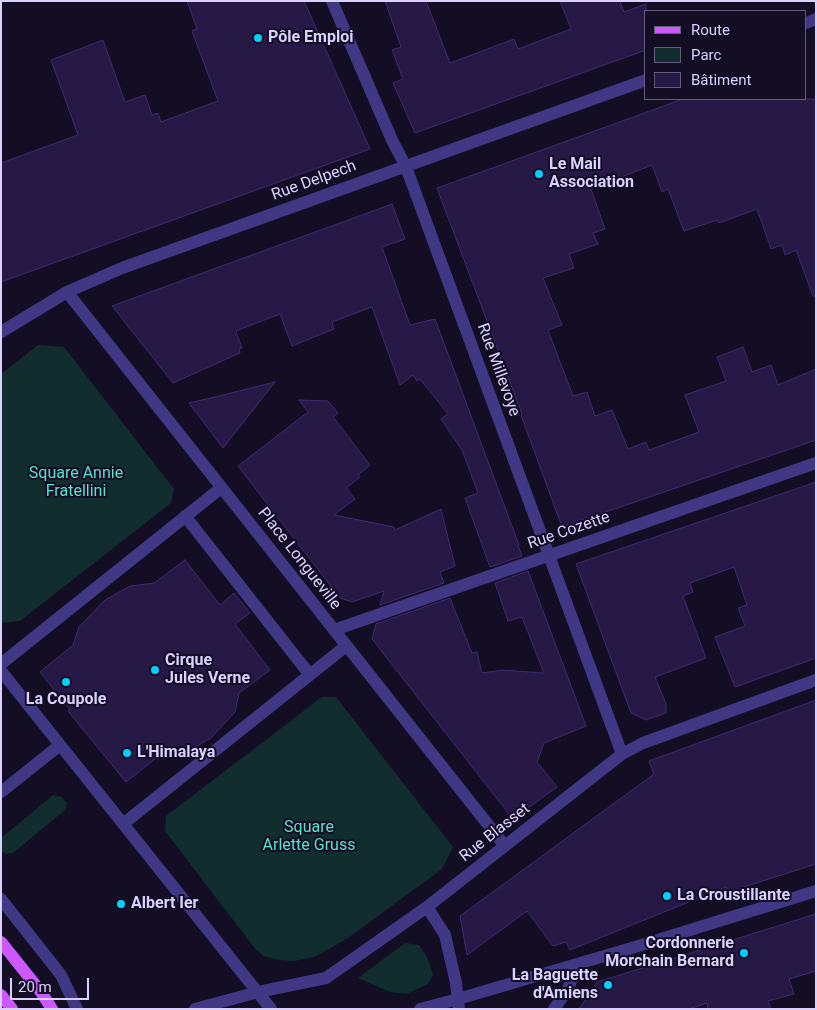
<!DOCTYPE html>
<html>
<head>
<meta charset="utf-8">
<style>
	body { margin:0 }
	#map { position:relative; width:817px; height:1010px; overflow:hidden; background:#130e24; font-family:Roboto,sans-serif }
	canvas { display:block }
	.frame { position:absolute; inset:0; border:2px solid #dad1ff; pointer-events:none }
	.legend { position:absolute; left:644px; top:10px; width:162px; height:90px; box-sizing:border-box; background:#130e24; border:1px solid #635c7c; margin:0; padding:6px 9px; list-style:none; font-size:15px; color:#dad1ff }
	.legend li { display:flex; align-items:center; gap:10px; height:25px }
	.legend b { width:25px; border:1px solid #635c7c }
	.scale { position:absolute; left:10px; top:978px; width:79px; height:22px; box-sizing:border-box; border:2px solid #dad1ff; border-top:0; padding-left:6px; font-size:15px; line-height:18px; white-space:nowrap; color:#dad1ff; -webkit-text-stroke:4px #130e24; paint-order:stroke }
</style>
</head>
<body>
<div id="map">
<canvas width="817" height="1010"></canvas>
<div class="frame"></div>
<ul class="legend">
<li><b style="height:6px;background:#cd58ff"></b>Route</li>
<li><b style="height:14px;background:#112d2e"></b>Parc</li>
<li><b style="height:14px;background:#261946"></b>Bâtiment</li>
</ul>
<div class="scale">20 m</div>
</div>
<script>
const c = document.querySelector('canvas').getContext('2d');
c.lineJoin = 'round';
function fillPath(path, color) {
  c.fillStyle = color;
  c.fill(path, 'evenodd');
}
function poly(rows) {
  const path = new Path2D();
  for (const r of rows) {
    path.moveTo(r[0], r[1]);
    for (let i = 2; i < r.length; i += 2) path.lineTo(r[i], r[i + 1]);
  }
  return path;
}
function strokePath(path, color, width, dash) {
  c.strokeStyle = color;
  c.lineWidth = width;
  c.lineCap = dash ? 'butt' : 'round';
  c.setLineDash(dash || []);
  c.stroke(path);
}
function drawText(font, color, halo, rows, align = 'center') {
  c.font = font + ' Roboto,sans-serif';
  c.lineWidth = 4;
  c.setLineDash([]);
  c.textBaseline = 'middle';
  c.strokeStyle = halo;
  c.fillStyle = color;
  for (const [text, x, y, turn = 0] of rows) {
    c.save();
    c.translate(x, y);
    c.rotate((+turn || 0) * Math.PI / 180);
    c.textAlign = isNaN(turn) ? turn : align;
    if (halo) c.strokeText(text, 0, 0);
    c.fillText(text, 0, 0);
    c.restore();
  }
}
const green = poly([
	[38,345,64,347,174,489,171,503,20,621,1,623,1,374],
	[322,697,336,697,453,847,442,869,348,938,331,948,314,957,294,961,278,960,264,956,256,950,165,831,166,816],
	[53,795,62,797,67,803,65,810,13,853,6,854,1,851,1,838],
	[405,943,419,945,427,957,433,975,428,984,407,994,390,992,358,978]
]);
const building = poly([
	[187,1,304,1,370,149,1,282,1,163,78,135,51,60,103,40,125,102,145,95,152,115,158,113,161,122,218,101,192,31,197,29,187,1],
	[385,1,426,1,450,63,514,39,518,49,571,29,560,1,620,1,624,12,646,4,646,50,415,133,393,83,403,79,392,50,401,47,385,1],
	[683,99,816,99,816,296,813,296,796,250,785,255,782,245,771,249,757,209,719,223,717,220,684,231,668,189,662,192,652,165,591,189,605,229,593,233,598,244,569,254,574,268,543,278,562,325,548,330,573,396,587,392,595,416,612,410,628,449,646,442,649,450,699,432,685,395,726,381,717,357,743,347,752,372,771,365,778,385,816,369,816,440,562,527,521,415,522,414,437,188,683,99],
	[392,204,405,239,382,247,410,325,435,319,519,545,518,545,522,556,490,567,465,498,478,493,462,450,441,419,448,414,420,379,417,381,413,375,400,385,372,307,332,322,334,329,292,346,280,314,236,331,242,348,239,349,240,353,173,383,112,306,392,204],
	[275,382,223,448,189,403,215,397,275,382],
	[299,400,328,401,338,413,333,417,370,465,359,474,359,478,346,488,355,499,334,515,394,527,395,530,441,509,455,566,440,572,444,583,380,605,384,591,352,602,340,598,238,466,308,412,299,400],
	[816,482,816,658,735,687,715,637,745,626,738,608,747,605,734,567,690,583,693,592,683,596,706,658,655,677,666,704,666,713,646,720,631,713,576,564,816,482],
	[185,560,220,605,234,593,250,613,235,624,270,670,239,693,235,712,211,738,183,754,160,755,126,782,68,711,70,710,40,672,73,645,79,627,105,600,130,586,154,583,185,560],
	[528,571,586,726,544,743,537,762,557,787,513,819,372,639,376,624,450,598,472,653,477,652,482,673,502,670,544,673,522,617,508,621,495,583,528,571],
	[816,700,816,864,728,892,726,887,570,950,566,942,553,946,527,911,467,955,460,916,654,774,649,761,816,700],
	[816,914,816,971,789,979,794,994,768,1001,771,1009,708,1009,707,1003,689,1009,579,1009,597,982,816,914]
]);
const minor = poly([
	[332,1,392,140,406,167,622,754],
	[806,23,816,19],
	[67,292,505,846],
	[1,332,67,292,122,268,646,80],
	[185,516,310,675],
	[334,630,816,463],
	[1,664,221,488],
	[1,671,271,1009],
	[1,792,60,745],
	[123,824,346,646],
	[1,899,61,975,77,1009],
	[427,907,445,935,456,983,459,1009],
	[195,1009,258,992,326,978,427,907,622,754,643,743,816,680],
	[420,1009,458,999,635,947,816,891],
	[554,1009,568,989,577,964]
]);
const major = poly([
	[1,942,41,992,52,1009],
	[1,995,12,1009]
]);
const markers = [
	[258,38,5,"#00d1fc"],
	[539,174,5,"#00d1fc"],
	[155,670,5,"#00d1fc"],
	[66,682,5,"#00d1fc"],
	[127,753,5,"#00d1fc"],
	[667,896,5,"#00d1fc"],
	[121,904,5,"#00d1fc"],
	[744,953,5,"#00d1fc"],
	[608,985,5,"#00d1fc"]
];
const poiNames = [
	["Pôle Emploi",268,38],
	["Le Mail",549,165],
	["Association",549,183],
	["Cirque",165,661],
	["Jules Verne",165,679],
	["La Coupole",66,700,"center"],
	["L'Himalaya",137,753],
	["La Croustillante",677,896],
	["Albert Ier",131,904],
	["Cordonnerie",734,944,"right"],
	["Morchain Bernard",734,962,"right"],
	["La Baguette",598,976,"right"],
	["d'Amiens",598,994,"right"]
];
const streetNames = [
	["Rue Delpech",314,181,-20],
	["Rue Millevoye",498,370,70],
	["Rue Cozette",569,531,-19],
	["Place Longueville",299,559,52],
	["Rue Blasset",495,833,-38]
];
const parkNames = [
	["Square Annie",76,474],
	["Fratellini",76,492],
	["Square",309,828],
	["Arlette Gruss",309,846]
];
fillPath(green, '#112d2e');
fillPath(building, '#261946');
strokePath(building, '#3e2b72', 1);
strokePath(minor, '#403884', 12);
strokePath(major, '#cd58ff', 12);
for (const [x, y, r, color] of markers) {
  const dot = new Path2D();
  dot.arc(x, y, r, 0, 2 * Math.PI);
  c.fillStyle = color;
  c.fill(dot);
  strokePath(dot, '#130e24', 2);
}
drawText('bold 16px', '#dad1ff', '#130e24', poiNames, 'left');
drawText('16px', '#dad1ff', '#130e24', streetNames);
drawText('16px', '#5ae2ca', '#130e24', parkNames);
</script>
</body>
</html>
